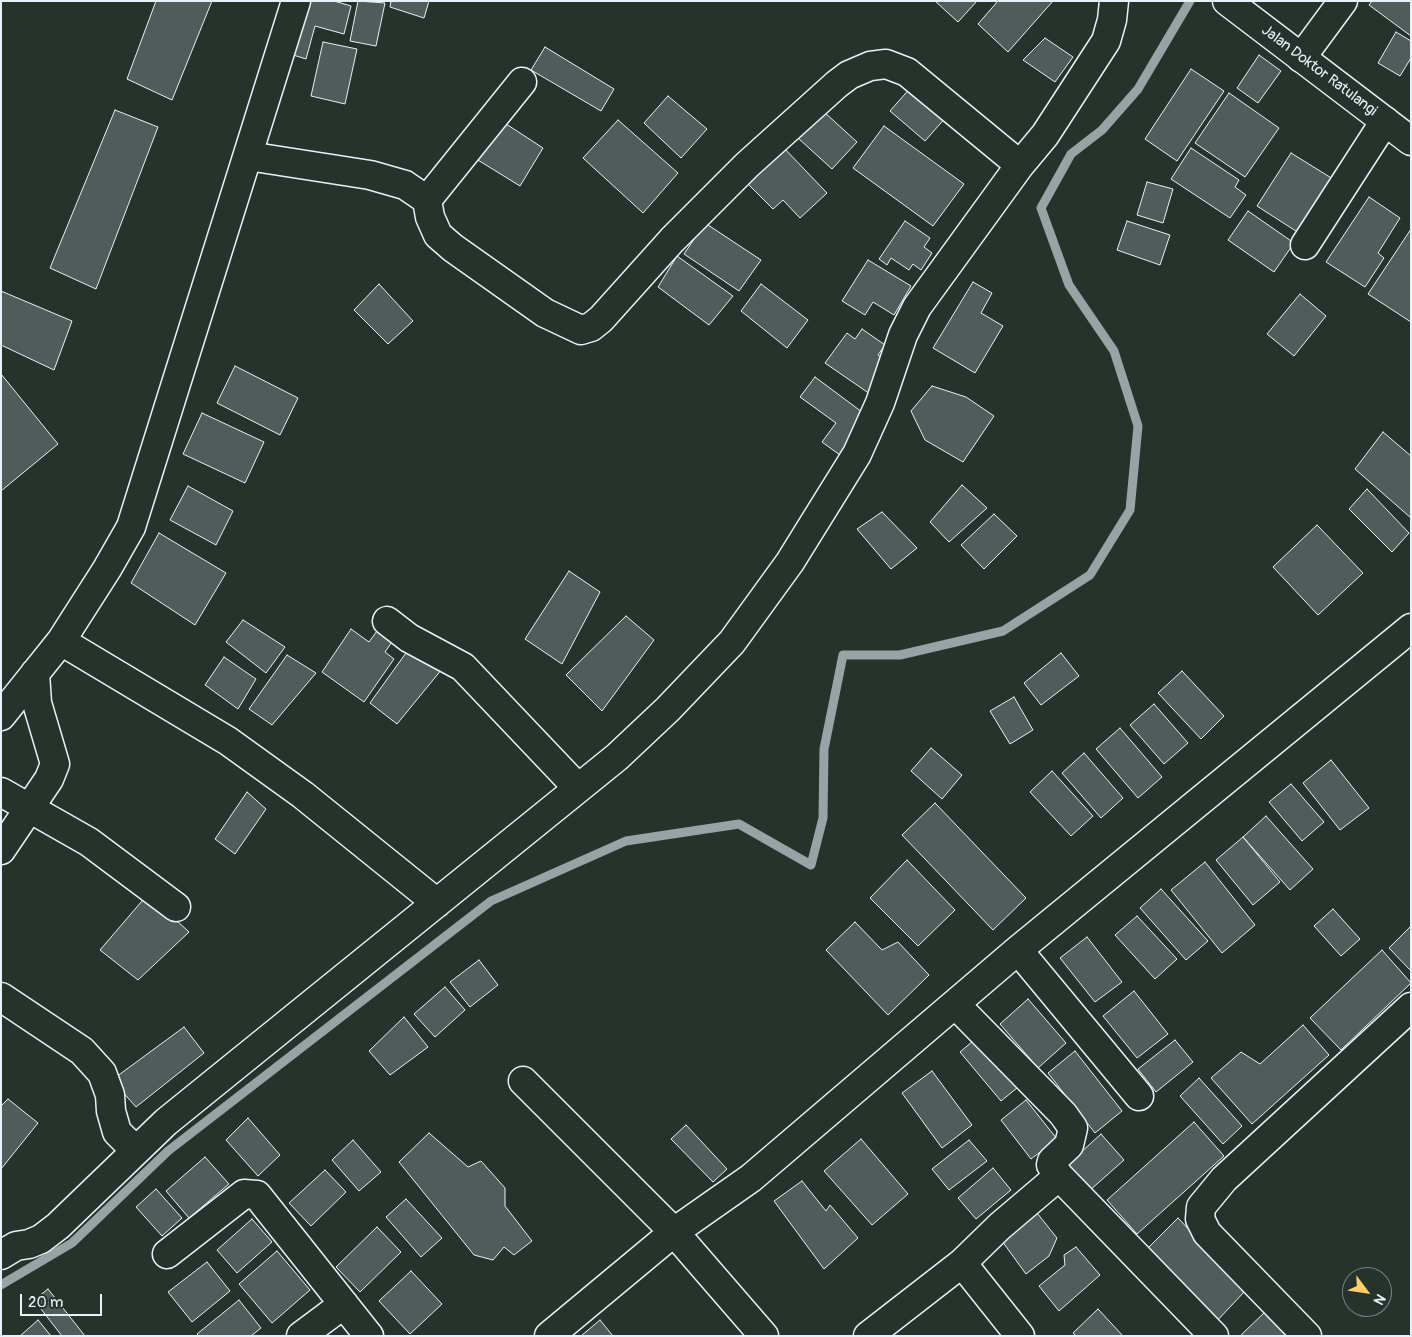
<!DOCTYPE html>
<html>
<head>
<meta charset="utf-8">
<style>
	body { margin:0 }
	#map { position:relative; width:1412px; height:1337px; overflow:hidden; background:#26332d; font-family:Pangolin,sans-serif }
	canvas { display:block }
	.frame { position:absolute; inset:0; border:2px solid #e8f1f8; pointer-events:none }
	.north { position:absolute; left:1342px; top:1267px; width:50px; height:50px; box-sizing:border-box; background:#26332d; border:1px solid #747f7e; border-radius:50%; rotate:121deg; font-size:14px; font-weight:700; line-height:20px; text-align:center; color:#e8f1f8 }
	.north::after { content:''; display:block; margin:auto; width:18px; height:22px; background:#ffd166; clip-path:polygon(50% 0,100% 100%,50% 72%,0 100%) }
	.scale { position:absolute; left:20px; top:1294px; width:82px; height:22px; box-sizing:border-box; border:2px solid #e8f1f8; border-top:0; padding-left:6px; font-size:15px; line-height:18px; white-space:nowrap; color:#e8f1f8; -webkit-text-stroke:4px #26332d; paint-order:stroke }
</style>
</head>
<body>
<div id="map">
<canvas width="1412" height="1337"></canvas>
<div class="frame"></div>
<div class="north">N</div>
<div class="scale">20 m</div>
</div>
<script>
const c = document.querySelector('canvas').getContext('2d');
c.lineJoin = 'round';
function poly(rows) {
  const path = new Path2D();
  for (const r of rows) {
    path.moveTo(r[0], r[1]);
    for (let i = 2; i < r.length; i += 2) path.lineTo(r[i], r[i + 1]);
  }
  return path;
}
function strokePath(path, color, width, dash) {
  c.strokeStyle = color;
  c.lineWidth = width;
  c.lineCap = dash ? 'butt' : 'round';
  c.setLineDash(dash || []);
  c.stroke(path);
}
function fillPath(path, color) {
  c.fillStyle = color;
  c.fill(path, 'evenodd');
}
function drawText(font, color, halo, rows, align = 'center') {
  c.font = font + ' Pangolin,sans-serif';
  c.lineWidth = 4.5;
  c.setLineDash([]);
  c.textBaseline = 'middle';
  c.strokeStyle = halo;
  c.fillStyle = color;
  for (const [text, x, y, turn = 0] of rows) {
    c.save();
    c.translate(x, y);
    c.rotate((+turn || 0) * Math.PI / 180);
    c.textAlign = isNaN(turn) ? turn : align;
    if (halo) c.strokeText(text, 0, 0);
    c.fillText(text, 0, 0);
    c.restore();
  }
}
const stream = poly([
	[1,1285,72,1243,168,1151,491,901,626,841,739,824,811,865,823,818,824,749,843,655,900,655,1003,631,1090,575,1130,510,1138,426,1114,351,1069,285,1041,208,1071,154,1102,130,1138,89,1190,1]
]);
const building = poly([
	[156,1,212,1,172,100,127,79,156,1],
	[304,1,334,1,351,6,344,34,315,26,306,59,290,54,304,1],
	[358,1,385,3,376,46,350,41,358,1],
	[391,1,429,1,424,18,390,7,391,1],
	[935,1,977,1,958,22,935,1],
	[998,1,1053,1,1008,52,978,24,998,1],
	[1372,1,1411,1,1411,36,1369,5,1372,1],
	[1396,32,1411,41,1411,58,1400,76,1378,63,1396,32],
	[1045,38,1073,57,1055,82,1023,60,1045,38],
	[323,42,357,49,345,104,311,96,323,42],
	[545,47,614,89,601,111,531,70,545,47],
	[1259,55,1281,71,1258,103,1237,88,1259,55],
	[1191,69,1224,91,1177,161,1145,139,1191,69],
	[912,86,947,116,925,141,890,111,912,86],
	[1229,93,1279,128,1245,177,1195,143,1229,93],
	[668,96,707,129,681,158,644,123,668,96],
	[115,110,158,127,96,289,50,268,115,110],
	[823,111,857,142,832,169,798,138,823,111],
	[500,120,543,148,520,186,473,157,500,120],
	[618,120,678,173,643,213,583,158,618,120],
	[884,126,964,184,933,226,853,168,884,126],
	[782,146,827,193,800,218,783,200,773,209,745,181,782,146],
	[1191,148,1239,180,1235,187,1246,195,1230,218,1171,179,1191,148],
	[1291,153,1333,179,1299,233,1257,206,1291,153],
	[1147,182,1173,189,1163,223,1137,215,1147,182],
	[1369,197,1400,218,1378,253,1384,258,1365,287,1326,262,1369,197],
	[1248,211,1294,243,1274,272,1228,240,1248,211],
	[905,221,930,238,924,247,932,253,921,270,913,264,909,270,891,258,887,265,879,259,905,221],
	[1127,221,1170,235,1160,265,1117,250,1127,221],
	[705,223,761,260,739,291,684,254,705,223],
	[1411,229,1411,322,1368,294,1411,229],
	[677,256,733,296,709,325,658,287,677,256],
	[868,260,911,286,894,315,873,302,865,315,842,301,868,260],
	[973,282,992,293,981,313,1003,326,975,373,933,348,973,282],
	[379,284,413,321,388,344,354,310,379,284],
	[761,284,808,320,787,348,741,311,761,284],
	[1,291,72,321,54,370,1,345,1,291],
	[1300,294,1326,316,1294,356,1267,334,1300,294],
	[862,329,885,345,878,355,886,360,870,394,825,363,847,333,855,339,862,329],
	[235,366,298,398,280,435,217,403,235,366],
	[1,374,58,444,1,491,1,374],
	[815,377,866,415,844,458,822,442,836,423,800,397,815,377],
	[932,386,966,397,994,416,963,462,925,440,911,411,932,386],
	[202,413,264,442,245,483,183,454,202,413],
	[1383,432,1411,456,1411,518,1355,469,1383,432],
	[962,485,987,508,949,542,930,522,962,485],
	[188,486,233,511,216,545,170,520,188,486],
	[1367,489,1409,533,1392,552,1349,509,1367,489],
	[882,512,917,548,891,569,857,529,882,512],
	[994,514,1017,536,984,569,961,545,994,514],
	[1317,525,1363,573,1318,615,1273,567,1317,525],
	[159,533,226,573,195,625,131,583,159,533],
	[569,571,600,592,562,664,525,639,569,571],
	[626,616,654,640,602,711,566,675,626,616],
	[243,620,285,647,266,673,226,642,243,620],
	[351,629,369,642,377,631,392,642,385,652,394,659,364,702,322,672,351,629],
	[411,646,442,669,397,724,370,703,411,646],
	[1061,653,1079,676,1041,705,1024,683,1061,653],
	[287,655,316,673,272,725,249,709,287,655],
	[224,657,256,679,238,709,205,685,224,657],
	[1182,671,1224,716,1201,739,1158,693,1182,671],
	[1014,697,1033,730,1010,744,990,711,1014,697],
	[1154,704,1188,743,1164,764,1130,725,1154,704],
	[1120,728,1162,777,1138,798,1096,749,1120,728],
	[931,748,962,775,942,799,911,771,931,748],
	[1084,753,1123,798,1101,818,1062,773,1084,753],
	[1331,760,1369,808,1340,830,1303,783,1331,760],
	[1052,771,1093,816,1071,836,1030,792,1052,771],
	[1291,784,1324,822,1302,841,1269,802,1291,784],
	[247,792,266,809,235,854,215,839,247,792],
	[935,803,1026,898,993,930,902,835,935,803],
	[1266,816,1313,869,1290,890,1243,837,1266,816],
	[1243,837,1280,882,1253,905,1216,860,1243,837],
	[907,860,955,910,918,946,870,898,907,860],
	[1205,862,1255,925,1222,953,1171,890,1205,862],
	[1161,889,1208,941,1186,960,1140,908,1161,889],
	[148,894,189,932,138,980,100,950,148,894],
	[1333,909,1360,939,1341,956,1314,926,1333,909],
	[1137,916,1177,959,1155,979,1115,935,1137,916],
	[855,922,882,950,898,942,929,975,888,1015,826,950,855,922],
	[1411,926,1411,971,1389,948,1411,926],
	[1087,937,1122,982,1095,1002,1060,958,1087,937],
	[1382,950,1411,983,1341,1050,1310,1018,1382,950],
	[479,960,498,985,470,1007,450,982,479,960],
	[445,987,465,1010,435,1037,414,1014,445,987],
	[1134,991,1168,1034,1137,1058,1103,1016,1134,991],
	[1028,999,1066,1043,1038,1068,1000,1024,1028,999],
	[404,1017,428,1047,390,1075,369,1051,404,1017],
	[1303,1025,1329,1055,1252,1124,1211,1078,1241,1052,1260,1064,1303,1025],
	[184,1027,204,1053,136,1107,112,1080,184,1027],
	[986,1030,1028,1079,1001,1101,960,1052,986,1030],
	[1175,1040,1193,1062,1156,1092,1138,1069,1175,1040],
	[1075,1051,1122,1111,1095,1133,1048,1073,1075,1051],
	[932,1071,972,1125,942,1148,902,1093,932,1071],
	[1199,1078,1242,1126,1223,1144,1180,1096,1199,1078],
	[8,1099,38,1123,1,1169,1,1106,8,1099],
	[1026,1100,1057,1139,1031,1159,1001,1120,1026,1100],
	[248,1118,280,1155,258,1176,226,1140,248,1118],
	[1194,1122,1224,1156,1137,1234,1107,1200,1194,1122],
	[686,1125,727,1169,713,1182,671,1139,686,1125],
	[429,1133,468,1167,481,1161,505,1188,505,1206,532,1241,514,1255,504,1247,493,1260,474,1255,399,1162,429,1133],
	[1101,1134,1124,1160,1089,1191,1067,1165,1101,1134],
	[861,1139,908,1194,872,1225,824,1171,861,1139],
	[353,1140,381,1172,359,1191,332,1160,353,1140],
	[969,1140,987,1161,949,1190,932,1169,969,1140],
	[205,1157,229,1184,189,1218,166,1191,205,1157],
	[993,1168,1011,1190,976,1219,958,1198,993,1168],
	[325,1170,346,1192,311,1226,289,1203,325,1170],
	[802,1181,826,1211,830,1205,858,1238,824,1269,774,1201,802,1181],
	[156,1189,182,1218,162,1236,136,1207,156,1189],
	[406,1199,442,1238,421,1257,386,1217,406,1199],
	[1037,1213,1057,1238,1049,1256,1026,1274,1002,1241,1037,1213],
	[1178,1218,1246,1290,1214,1324,1144,1252,1178,1218],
	[252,1219,272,1242,237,1273,217,1250,252,1219],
	[377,1227,401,1252,360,1292,336,1267,377,1227],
	[1076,1247,1100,1275,1059,1311,1039,1286,1065,1265,1064,1255,1076,1247],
	[277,1251,310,1290,272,1323,239,1284,277,1251],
	[207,1262,230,1291,192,1322,168,1292,207,1262],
	[411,1271,442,1304,410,1334,379,1301,411,1271],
	[48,1289,85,1336,62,1336,34,1300,48,1289],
	[239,1300,261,1328,251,1336,199,1336,197,1334,239,1300],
	[1098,1309,1123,1336,1076,1336,1073,1333,1098,1309],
	[1265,1312,1286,1336,1240,1336,1265,1312],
	[38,1320,51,1336,20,1336,38,1320],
	[600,1320,613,1336,581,1336,600,1320]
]);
const minor = poly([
	[1301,58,1343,1],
	[248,156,370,175,405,185,427,200,430,217,438,235,453,248,545,313,581,330,591,327,601,319,672,240,747,165,837,84,849,75,870,66,886,64,907,72,1020,165],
	[427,200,522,82],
	[1305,245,1385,121],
	[387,621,409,638,463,667,578,788],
	[61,641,228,741,303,795,437,903],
	[1,716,61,641,107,569,131,527,296,1],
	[1,792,89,842,176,907],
	[1,850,49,779,55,764,37,703,35,673],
	[1018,950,1139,1096],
	[1,997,82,1051,102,1073,110,1095,111,1111,117,1132,127,1142,139,1148],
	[956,1005,1063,1114,1073,1128,1069,1145,1052,1161,1051,1165,1059,1176],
	[523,1081,674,1232,764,1336],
	[167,1254,244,1194,257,1195,369,1336],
	[1,1255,16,1246,29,1244,41,1239,58,1226,166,1122,617,757,668,709,732,642,790,562,857,454,880,403,903,335,917,307,1020,165,1045,135,1106,41,1112,20,1114,1],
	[962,1263,1020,1336],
	[301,1336,344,1304],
	[549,1336,674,1232,751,1178,1018,950,1411,628],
	[868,1336,962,1263,1000,1226,1059,1176,1214,1336],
	[1307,1336,1207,1233,1200,1219,1201,1207,1224,1179,1411,1007]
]);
const trunk = poly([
	[1227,1,1411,141]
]);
const streetNames = [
	["Jalan Doktor Ratulangi",1319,71,37]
];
strokePath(stream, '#98a3a5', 9);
fillPath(building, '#505c59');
strokePath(building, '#e8f1f8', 1);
strokePath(minor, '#e8f1f8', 31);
strokePath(trunk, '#e8f1f8', 31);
strokePath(minor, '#26332d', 28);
strokePath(trunk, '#26332d', 28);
drawText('15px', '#e8f1f8', '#26332d', streetNames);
</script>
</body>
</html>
